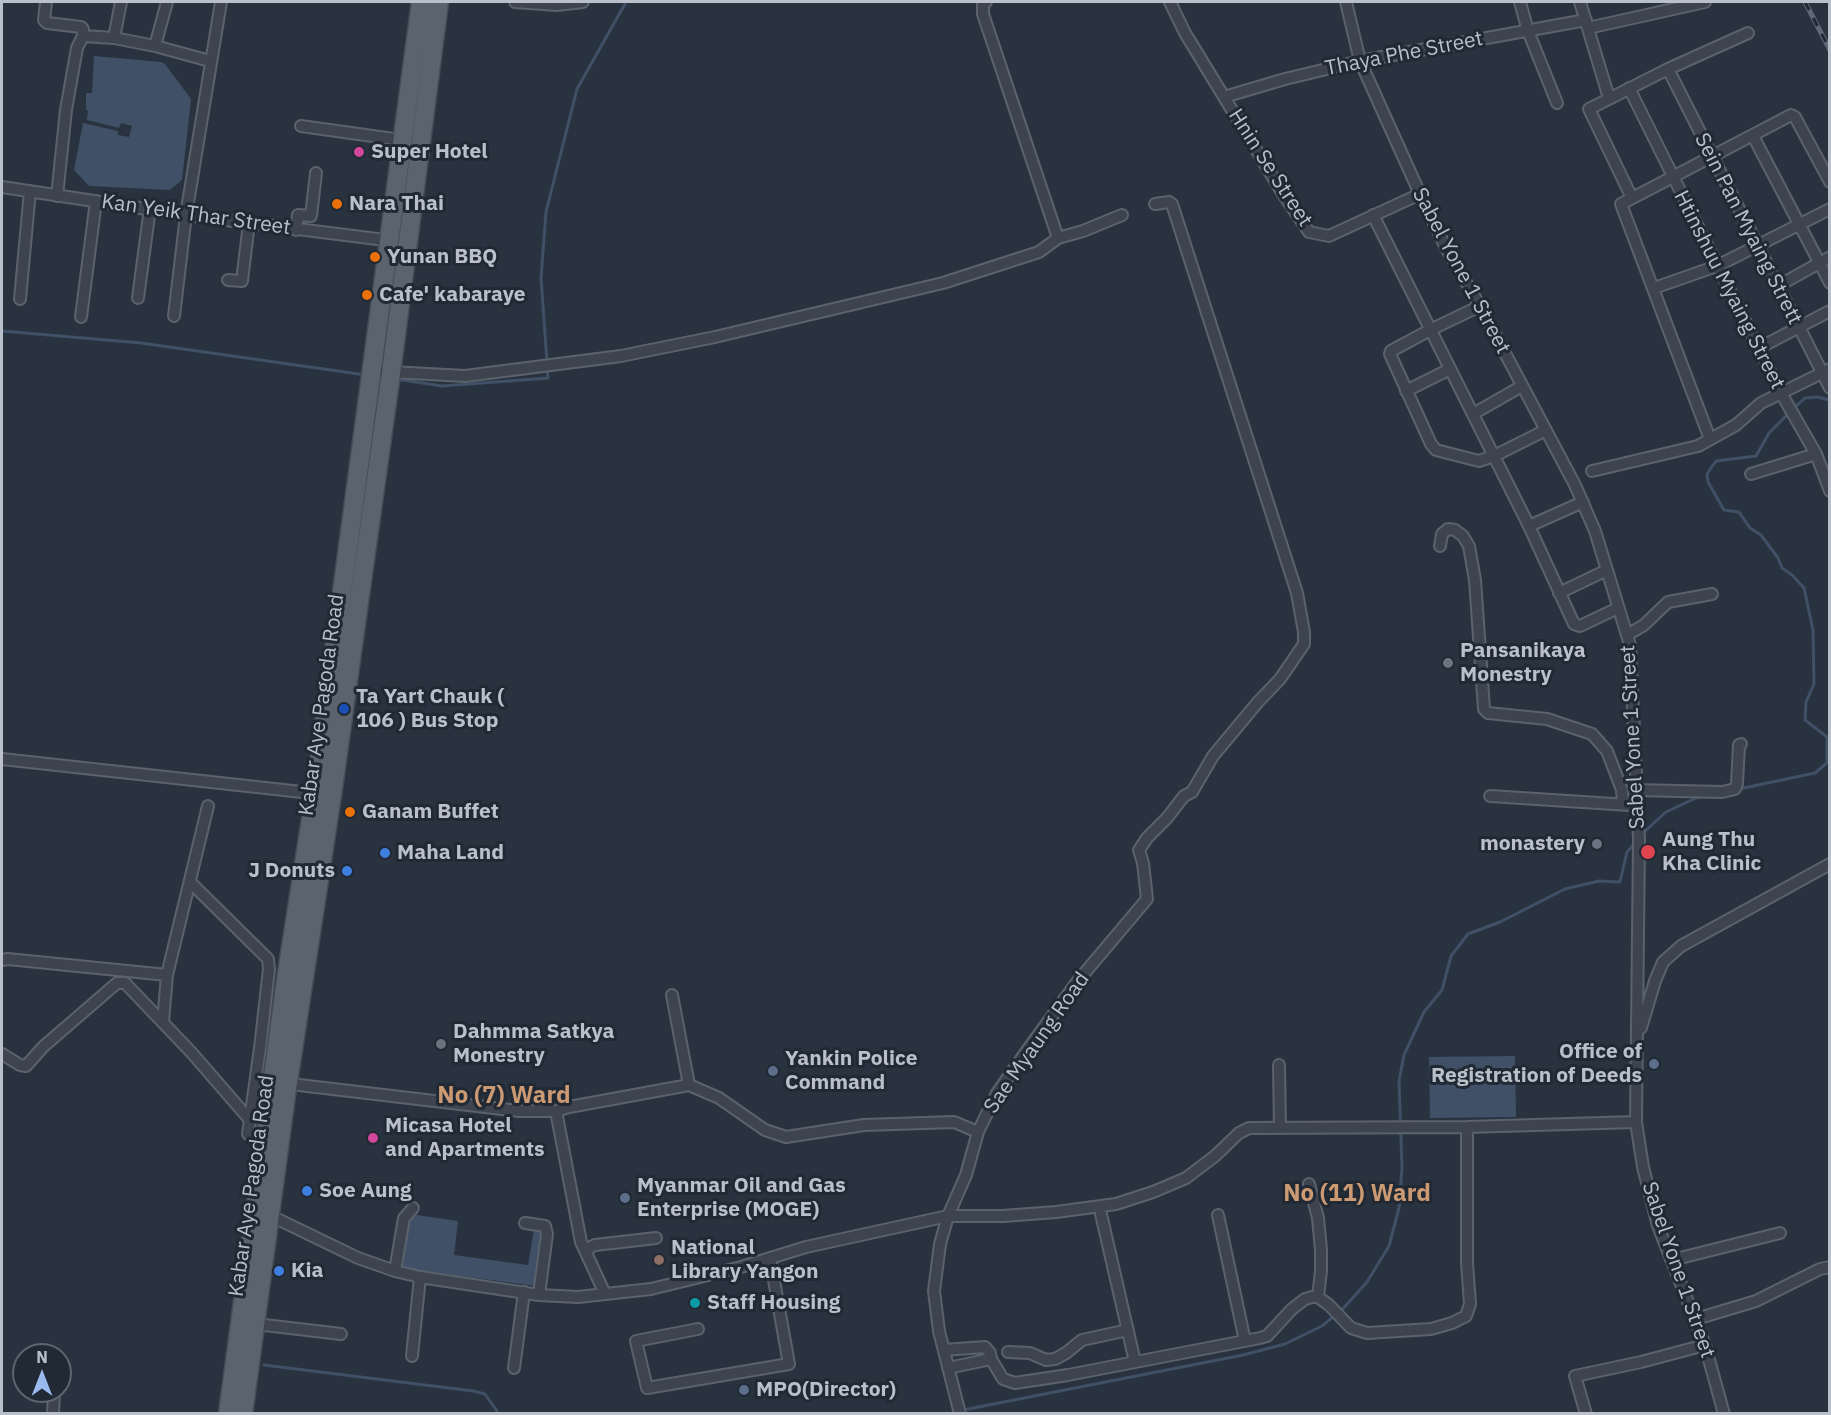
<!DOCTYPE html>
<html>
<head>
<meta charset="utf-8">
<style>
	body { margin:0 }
	#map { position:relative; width:1831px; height:1415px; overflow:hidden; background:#29323f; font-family:"IBM Plex Sans",sans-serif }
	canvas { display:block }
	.frame { position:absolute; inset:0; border:3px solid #b9c0c9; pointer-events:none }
	.north { position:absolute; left:12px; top:1343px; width:60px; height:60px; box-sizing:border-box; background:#212934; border:2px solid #5e6570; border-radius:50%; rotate:0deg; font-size:16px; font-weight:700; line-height:24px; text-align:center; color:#b9c0c9 }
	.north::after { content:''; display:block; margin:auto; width:21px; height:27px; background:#9abaee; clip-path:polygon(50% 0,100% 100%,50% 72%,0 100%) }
</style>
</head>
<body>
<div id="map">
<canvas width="1831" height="1415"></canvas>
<div class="frame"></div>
<div class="north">N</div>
</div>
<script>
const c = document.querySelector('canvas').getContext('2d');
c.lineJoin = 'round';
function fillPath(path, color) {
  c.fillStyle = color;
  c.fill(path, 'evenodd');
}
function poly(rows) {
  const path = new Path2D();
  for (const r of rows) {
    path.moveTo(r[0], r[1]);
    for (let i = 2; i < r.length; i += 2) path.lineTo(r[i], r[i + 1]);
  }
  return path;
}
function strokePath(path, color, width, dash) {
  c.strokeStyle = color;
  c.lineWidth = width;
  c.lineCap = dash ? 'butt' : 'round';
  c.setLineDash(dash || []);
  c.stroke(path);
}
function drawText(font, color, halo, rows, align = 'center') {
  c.font = font + ' "IBM Plex Sans",sans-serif';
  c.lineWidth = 6;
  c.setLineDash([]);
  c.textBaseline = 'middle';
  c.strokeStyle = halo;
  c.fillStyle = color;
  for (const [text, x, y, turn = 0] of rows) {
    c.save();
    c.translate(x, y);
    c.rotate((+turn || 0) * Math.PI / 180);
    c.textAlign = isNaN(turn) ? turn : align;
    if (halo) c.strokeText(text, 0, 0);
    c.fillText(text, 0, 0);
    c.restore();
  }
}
const water = poly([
	[94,56,161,62,165,64,191,99,182,180,170,190,89,186,74,170,83,123,118,131,118,135,129,137,132,126,121,123,119,128,87,120,88,110,86,110,86,93,92,93],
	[1515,1056,1516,1117,1430,1118,1429,1057],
	[410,1214,458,1221,454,1255,528,1265,534,1229,543,1230,535,1286,402,1268]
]);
const stream = poly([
	[2,331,141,343,366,375],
	[547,362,541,278,546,212,577,89,626,2],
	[396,379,442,386,548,378,547,369],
	[1793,409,1805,398,1817,397,1830,400],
	[1739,789,1815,773,1827,763,1827,737,1805,720,1806,702,1814,684,1813,630,1804,588,1792,575,1782,568,1778,558,1761,535,1750,528,1739,512,1724,510,1708,482,1707,474,1716,461,1756,456,1769,433,1789,413],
	[1643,833,1666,812,1696,798,1706,796],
	[1340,1312,1367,1282,1389,1246,1399,1208,1402,1168,1399,1081,1404,1055,1424,1012,1442,990,1451,956,1468,934,1500,922,1565,889,1599,881,1620,882,1627,852,1635,843],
	[264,1365,473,1391,485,1394,499,1414],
	[963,1410,1243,1355,1285,1344,1322,1326,1334,1316]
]);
const street = poly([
	[46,2,44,20,47,23,81,27,83,29,83,36,77,48,66,110,57,196],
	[515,2,557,5,583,2],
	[986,2,983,4,983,14,1058,238],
	[1170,2,1185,33,1285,197,1309,232,1329,236,1420,194],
	[1346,2,1360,61,1420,194,1446,248,1480,306,1575,485,1595,531,1630,645,1639,840,1636,1122,1643,1167,1658,1226,1705,1345,1724,1414],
	[1520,2,1528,31,1557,103],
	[1580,2,1609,98],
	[1588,28,1705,2],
	[83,36,114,38,155,46,210,61],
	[114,38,121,2],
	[155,46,167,2],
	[1668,69,1830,388],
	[1629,88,1781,393,1816,454,1830,491],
	[1224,97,1285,79,1360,61,1586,20],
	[301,126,408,141],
	[1753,136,1830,283],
	[2,187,186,215,393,241],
	[1632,198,1589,109,1668,69,1748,33],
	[1373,215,1529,526,1574,624,1580,626,1618,608],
	[296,230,298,215,311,216,316,173],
	[228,280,242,281,249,223],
	[1778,286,1830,257],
	[1654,288,1717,266,1830,209],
	[138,298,150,208],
	[20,299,30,191],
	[1480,306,1430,330,1391,351,1390,354,1431,444,1436,450,1479,461,1494,456,1546,430],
	[174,316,186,215,221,2],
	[81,317,96,201],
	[1759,348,1830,311],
	[373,371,465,376,621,356,715,337,943,283,1039,252,1058,238,1083,231,1122,215],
	[1406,391,1450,369],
	[1473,414,1522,386],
	[1710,439,1621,204,1791,115,1795,117,1830,182],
	[1592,471,1698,446,1736,425,1761,403,1830,369],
	[1751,474,1816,454],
	[1529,526,1583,502],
	[1440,546,1442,534,1448,529,1455,530,1463,536,1469,546,1475,580,1484,709,1488,713,1547,719,1592,734,1607,751,1622,790,1623,804],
	[1559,593,1607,570],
	[1627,635,1644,625,1668,602,1712,594],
	[2,759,320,794],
	[1637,790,1722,792,1735,789,1737,784,1739,745,1741,744],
	[1490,796,1629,805],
	[190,882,268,959,269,969,260,1048,248,1134],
	[2,960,8,959,167,975,208,806],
	[672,995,689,1085,719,1098,765,1130,786,1137,864,1125,954,1122,978,1132],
	[163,1022,167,975],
	[1641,1028,1655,981,1663,962,1681,946,1830,864],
	[2,1054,20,1065,26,1066,44,1046,117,983,125,983,191,1052,250,1120],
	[1279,1065,1280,1128],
	[282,1083,519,1111,556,1111,569,1107,689,1085],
	[556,1111,581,1242,605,1294],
	[1309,1184,1318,1218,1321,1250,1321,1271,1318,1297],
	[267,1214,358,1258,395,1271,420,1277,539,1295,578,1297,651,1289,741,1267,806,1247,948,1216,1003,1216,1056,1212,1116,1204,1153,1192,1186,1178,1215,1156,1239,1133,1249,1128,1467,1127,1636,1122],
	[1101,1214,1135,1362],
	[1218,1215,1245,1341],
	[525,1223,545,1226,547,1234,539,1295],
	[585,1250,595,1245,656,1238],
	[1672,1260,1780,1233],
	[395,1271,404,1218,413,1208],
	[1696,1319,1756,1301,1820,1269,1830,1267],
	[256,1324,341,1334],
	[698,1329,636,1341,647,1388,789,1364,770,1258],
	[944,1350,985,1347,990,1353,991,1359,1003,1379,1015,1383,1068,1375,1260,1338,1267,1336,1292,1309,1305,1299,1312,1297,1318,1297,1329,1305,1351,1328,1367,1333,1431,1329,1452,1323,1466,1316,1470,1304,1467,1263,1467,1127],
	[1008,1352,1030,1353,1046,1360,1055,1359,1066,1353,1082,1340,1128,1330],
	[412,1356,420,1277],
	[514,1368,524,1292],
	[948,1368,991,1359],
	[38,1393,54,1394,53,1414],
	[960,1414,939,1331,934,1291,940,1244,948,1216,966,1175,978,1132,997,1093,1023,1056,1077,982,1147,899,1143,863,1139,850,1147,838,1167,818,1184,796,1192,792,1213,756,1258,702,1280,679,1304,644,1304,632,1297,593,1172,204,1169,202,1155,204],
	[1586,1414,1575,1376,1641,1362,1705,1345]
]);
const primary = poly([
	[228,1414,287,973,315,794,421,2],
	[243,1414,286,1095,332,795,391,373,439,2]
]);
const rail = poly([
	[1805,2,1830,50]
]);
const markers = [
	[359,152,6,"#d1479c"],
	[337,204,6,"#e8710a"],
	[375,257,6,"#e8710a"],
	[367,295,6,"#e8710a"],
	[1448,663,6,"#6b7280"],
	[344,709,6,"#1a4fb4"],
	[350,812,6,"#e8710a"],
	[1597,844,6,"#6b7280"],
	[1648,852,8,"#e0444e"],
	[385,853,6,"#3f7fe0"],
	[347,871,6,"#3f7fe0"],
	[441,1044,6,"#6b7280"],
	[1654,1064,6,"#5c6f8a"],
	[773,1071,6,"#5c6f8a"],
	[373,1138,6,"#d1479c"],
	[307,1191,6,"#3f7fe0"],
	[625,1198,6,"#5c6f8a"],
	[659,1260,6,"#8d6e63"],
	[279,1271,6,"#3f7fe0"],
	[695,1303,6,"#0f9aa8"],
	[744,1390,6,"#5c6f8a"]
];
const streetNames = [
	["Thaya Phe Street",1404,54,-11],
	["Hnin Se Street",1270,168,57],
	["Kan Yeik Thar Street",196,215,8],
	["Sein Pan Myaing Strett",1748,229,63],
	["Sabel Yone 1 Street",1461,271,62],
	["Htinshuu Myaing Street",1729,290,63],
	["Kabar Aye Pagoda Road",322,705,-82],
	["Sabel Yone 1 Street",1633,737,-93],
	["Sae Myaung Road",1037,1043,-55],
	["Kabar Aye Pagoda Road",252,1186,-82],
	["Sabel Yone 1 Street",1678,1270,71]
];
const poiNames = [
	["Super Hotel",371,152],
	["Nara Thai",349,204],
	["Yunan BBQ",387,257],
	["Cafe' kabaraye",379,295],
	["Pansanikaya",1460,651],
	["Monestry",1460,675],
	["Ta Yart Chauk (",356,697],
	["106 ) Bus Stop",356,721],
	["Ganam Buffet",362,812],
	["Aung Thu",1662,840],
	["Kha Clinic",1662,864],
	["monastery",1585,844,"right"],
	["Maha Land",397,853],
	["J Donuts",335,871,"right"],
	["Dahmma Satkya",453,1032],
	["Monestry",453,1056],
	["Office of",1642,1052,"right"],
	["Registration of Deeds",1642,1076,"right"],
	["Yankin Police",785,1059],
	["Command",785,1083],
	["Micasa Hotel",385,1126],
	["and Apartments",385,1150],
	["Myanmar Oil and Gas",637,1186],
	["Enterprise (MOGE)",637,1210],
	["Soe Aung",319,1191],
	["National",671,1248],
	["Library Yangon",671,1272],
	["Kia",291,1271],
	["Staff Housing",707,1303],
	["MPO(Director)",756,1390]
];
const quarterNames = [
	["No (7) Ward",504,1096],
	["No (11) Ward",1357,1194]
];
fillPath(water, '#405066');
strokePath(stream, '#405066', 3);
strokePath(street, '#5a626c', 14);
strokePath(primary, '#464d58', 21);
strokePath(street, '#3d444f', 10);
strokePath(primary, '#5b636f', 18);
strokePath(rail, '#5f6876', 5);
strokePath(rail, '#212934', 3, [9]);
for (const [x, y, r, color] of markers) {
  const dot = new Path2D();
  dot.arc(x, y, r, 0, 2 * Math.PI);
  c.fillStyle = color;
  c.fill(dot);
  strokePath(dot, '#212934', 2);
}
drawText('21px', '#b9c0c9', '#212934', streetNames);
drawText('bold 21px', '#b9c0c9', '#212934', poiNames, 'left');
drawText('bold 24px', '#cb9972', '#212934', quarterNames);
</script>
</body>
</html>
